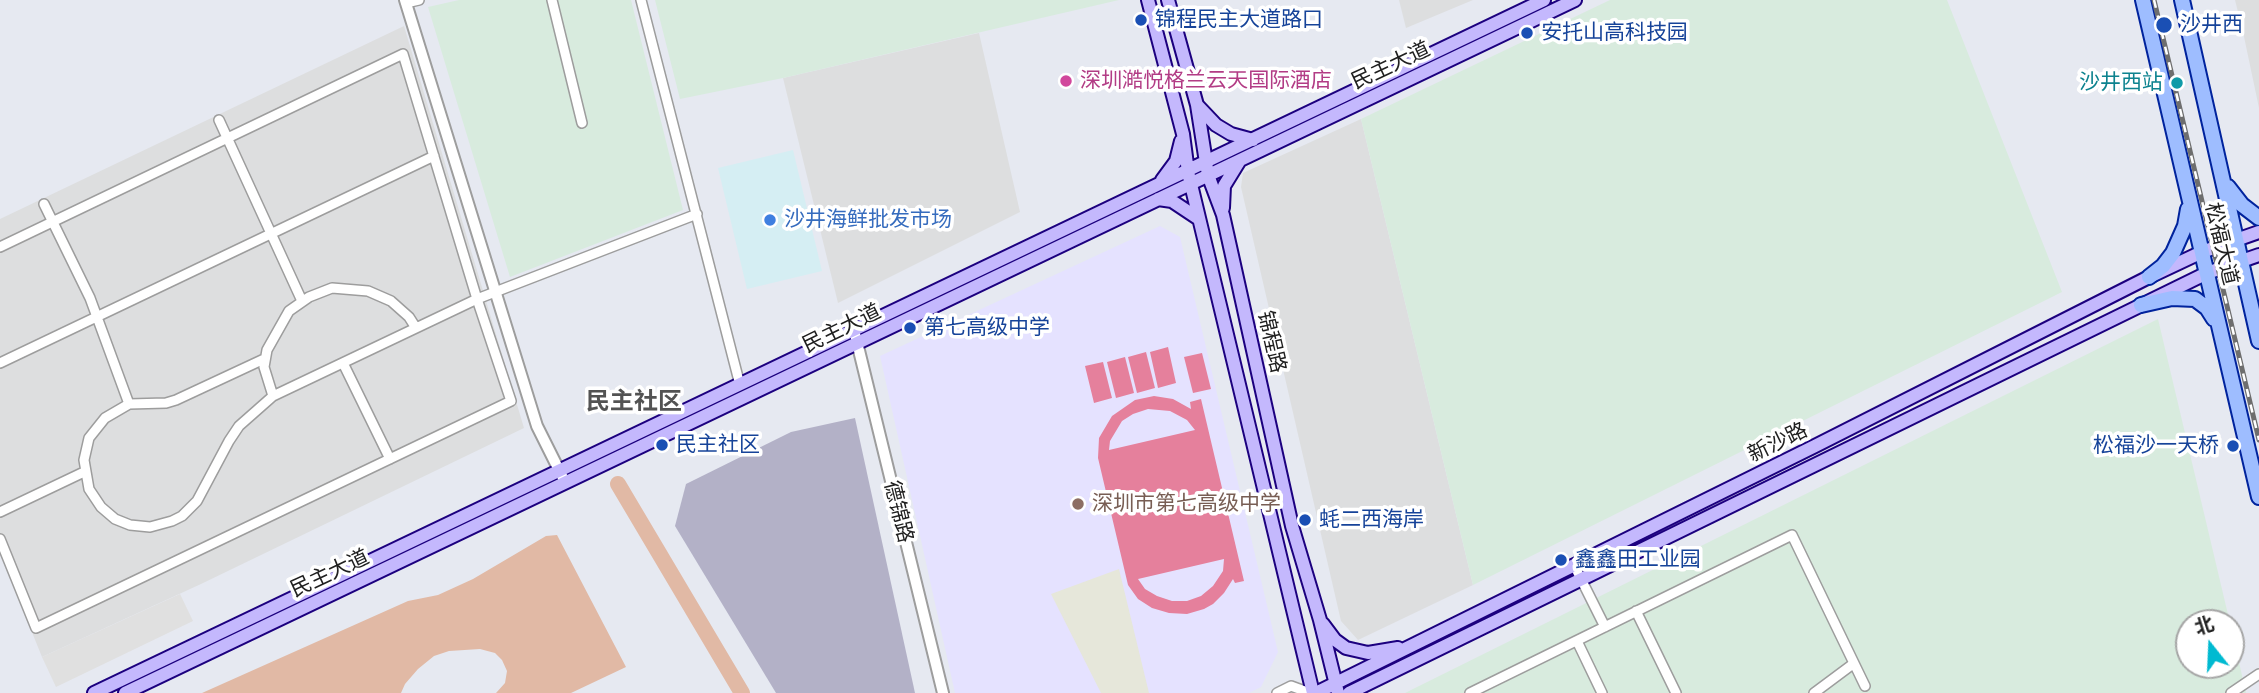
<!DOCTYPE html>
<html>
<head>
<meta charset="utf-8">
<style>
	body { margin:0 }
	#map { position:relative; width:2259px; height:693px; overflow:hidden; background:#e6e9f1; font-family:"Fira Sans","Noto Sans SC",sans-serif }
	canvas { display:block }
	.north { position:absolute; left:2175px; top:609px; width:70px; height:70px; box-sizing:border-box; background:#fff; border:2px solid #a6a6a6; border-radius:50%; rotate:342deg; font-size:19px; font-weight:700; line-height:28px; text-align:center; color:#202020 }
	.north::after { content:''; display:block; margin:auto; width:24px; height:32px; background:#00bad1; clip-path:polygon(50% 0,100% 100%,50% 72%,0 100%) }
</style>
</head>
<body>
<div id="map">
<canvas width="2259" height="693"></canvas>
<div class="north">北</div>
</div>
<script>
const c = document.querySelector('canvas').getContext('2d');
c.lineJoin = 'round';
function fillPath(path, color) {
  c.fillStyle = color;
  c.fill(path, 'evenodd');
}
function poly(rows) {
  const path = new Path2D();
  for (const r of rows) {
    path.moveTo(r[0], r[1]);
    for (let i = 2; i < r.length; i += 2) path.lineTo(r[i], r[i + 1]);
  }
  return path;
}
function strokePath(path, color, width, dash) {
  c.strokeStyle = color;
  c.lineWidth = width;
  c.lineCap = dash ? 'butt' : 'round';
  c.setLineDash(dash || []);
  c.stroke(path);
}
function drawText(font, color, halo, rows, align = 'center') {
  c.font = font + ' "Fira Sans","Noto Sans SC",sans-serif';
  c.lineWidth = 7;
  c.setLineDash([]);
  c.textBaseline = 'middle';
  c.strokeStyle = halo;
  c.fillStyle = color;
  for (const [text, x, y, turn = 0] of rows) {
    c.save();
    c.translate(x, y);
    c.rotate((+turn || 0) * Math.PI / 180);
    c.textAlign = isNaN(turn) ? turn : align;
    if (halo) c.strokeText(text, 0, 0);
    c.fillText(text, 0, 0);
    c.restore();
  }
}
const residential = poly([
	[1399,0,1473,0,1406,28],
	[2235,0,2259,0,2259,108,2243,32],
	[404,26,524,428,201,584,42,657,0,553,0,219],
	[979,33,1020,212,838,303,783,78],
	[1361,119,1473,585,1358,640,1341,621,1241,187,1243,173]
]);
const commercial = poly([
	[793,150,822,271,747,289,718,168]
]);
const industrial = poly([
	[459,0,631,0,683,210,510,277,428,7],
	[655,0,1119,0,783,78,680,99],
	[1610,0,1947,0,2062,292,1473,585,1361,119],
	[2158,319,2230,623,2189,623,2189,665,2231,665,2231,627,2246,693,1405,693]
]);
const education = poly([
	[1160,226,1180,237,1278,652,1261,687,1249,693,955,693,880,356]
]);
const construction = poly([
	[855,418,915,693,776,693,675,526,686,484,791,432]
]);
const pitch = poly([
	[1168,347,1176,383,1158,388,1150,352],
	[1146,352,1155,388,1137,393,1128,357],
	[1202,353,1211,389,1193,393,1184,357],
	[1125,357,1134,393,1116,398,1107,362],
	[1103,362,1112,398,1094,403,1085,366],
	[1154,396,1173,399,1191,409,1190,402,1201,399,1244,581,1235,583,1233,579,1224,593,1213,604,1204,609,1187,614,1169,613,1152,608,1138,599,1128,585,1098,458,1099,438,1112,416,1135,400],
	[1148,409,1170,411,1187,420,1195,430,1109,450,1110,441,1122,421,1133,414],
	[1224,559,1223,571,1213,586,1201,596,1187,601,1172,601,1157,596,1145,589,1138,579]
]);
const parking = poly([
	[180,594,193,621,56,687,42,657]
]);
const plaza = poly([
	[1119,569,1149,693,1101,693,1051,594]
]);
const water = poly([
	[557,535,626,667,571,693,496,693,505,683,507,671,502,660,495,653,480,649,449,651,434,656,418,669,405,684,401,693,202,693,408,601,438,595,473,579,546,536]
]);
const river = poly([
	[618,484,742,693]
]);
const minor = poly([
	[552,0,582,123],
	[641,0,740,385],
	[406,3,419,0],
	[219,120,302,301],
	[44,204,90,298,129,404],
	[0,247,403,54,477,299,511,401,36,628,0,539],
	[264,359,176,400,166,403,129,404,105,418,89,438,84,460,89,489,101,507,115,519,130,525,150,527,172,521,182,516,197,501,229,441,239,426,273,396,477,299,697,214],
	[0,363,434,156],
	[343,363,390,459],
	[273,396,264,367,267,350,289,311,309,297,332,288,368,291,391,301,409,317,416,328],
	[0,512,84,472],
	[1574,565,1605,627],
	[1636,611,1676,693],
	[1577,641,1602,693],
	[1277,693,1291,686,1310,693],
	[1470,693,1792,535,1865,686],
	[1814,693,1853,664],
	[2231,693,2259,674]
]);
const tertiary = poly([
	[405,0,537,426,563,478],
	[854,330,943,693]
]);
const secondary = poly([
	[1148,0,1183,134,1188,172,1313,693],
	[1168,0,1197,105,1208,175,1223,215,1292,526,1320,620,1338,693],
	[1197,105,1216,125,1231,134,1253,140],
	[1162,180,1176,161,1181,141],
	[1158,199,1172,201,1199,219],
	[1223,208,1224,186,1240,160],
	[1323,624,1335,640,1346,648,1368,653,1398,648],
	[94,693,1544,0],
	[125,693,1575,0],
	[1316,693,1815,446,2149,277,2202,252,2259,232],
	[1349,693,2207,273,2259,255]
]);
const primary = poly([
	[2143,0,2259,497],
	[2182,0,2259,341],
	[2228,187,2242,205,2259,218],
	[2149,277,2163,266,2173,253,2185,226,2188,209],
	[2141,305,2172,298,2195,299,2207,308,2214,319]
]);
const rail = poly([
	[2154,0,2259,440]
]);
const markers = [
	[1141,20,7,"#1a4fb4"],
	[2164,25,9,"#1a4fb4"],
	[1527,33,7,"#1a4fb4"],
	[1066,81,7,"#d1479c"],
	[2177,83,7,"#0f9aa8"],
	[770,220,7,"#3f7fe0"],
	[910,328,7,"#1a4fb4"],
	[662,445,7,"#1a4fb4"],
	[2233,446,7,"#1a4fb4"],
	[1078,504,7,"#8d6e63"],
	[1305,520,7,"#1a4fb4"],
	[1561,560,7,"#1a4fb4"]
];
const transitNames = [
	["锦程民主大道路口",1155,20],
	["沙井西",2180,25],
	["安托山高科技园",1541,33],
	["第七高级中学",924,328],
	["民主社区",676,445],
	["松福沙一天桥",2219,446,"right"],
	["蚝二西海岸",1319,520],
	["鑫鑫田工业园",1575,560]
];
const streetNames = [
	["民主大道",1391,66,-25],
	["松福大道",2221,244,77],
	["民主大道",842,329,-26],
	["锦程路",1271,342,77],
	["新沙路",1778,443,-26],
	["德锦路",898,512,76],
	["民主大道",330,574,-25]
];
const hotelNames = [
	["深圳澔悦格兰云天国际酒店",1080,81]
];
const cultureNames = [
	["沙井西站",2163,83]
];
const shopNames = [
	["沙井海鲜批发市场",784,220]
];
const educationNames = [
	["深圳市第七高级中学",1092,504]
];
const quarterNames = [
	["民主社区",634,402]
];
fillPath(residential, '#dddedf');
fillPath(commercial, '#d5eef3');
fillPath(industrial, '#d8ebde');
fillPath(education, '#e5e2ff');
fillPath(construction, '#b3b1c7');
fillPath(pitch, '#e5809c');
fillPath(parking, '#e0e0e0');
fillPath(plaza, '#e6e7da');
fillPath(water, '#e1b9a5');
strokePath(river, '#e1b9a5', 16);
strokePath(minor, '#9d9d9d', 12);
strokePath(tertiary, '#9d9d9d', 14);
strokePath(secondary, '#1c007f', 16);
strokePath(primary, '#00239d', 18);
strokePath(minor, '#fff', 9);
strokePath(tertiary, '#fff', 10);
strokePath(secondary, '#c4b8fd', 12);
strokePath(primary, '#9ebdff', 14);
strokePath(rail, '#6e6e6e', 5);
strokePath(rail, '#fff', 2.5, [8]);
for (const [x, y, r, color] of markers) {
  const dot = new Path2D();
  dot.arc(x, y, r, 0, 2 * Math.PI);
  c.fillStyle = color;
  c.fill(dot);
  strokePath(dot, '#fff', 2.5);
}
drawText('21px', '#164399', '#fff', transitNames, 'left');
drawText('21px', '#202020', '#fff', streetNames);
drawText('21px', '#b23c85', '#fff', hotelNames, 'left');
drawText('21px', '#0d838f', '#fff', cultureNames, 'right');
drawText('21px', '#366cbe', '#fff', shopNames, 'left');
drawText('21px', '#785e54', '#fff', educationNames, 'left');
drawText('bold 24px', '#535353', '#fff', quarterNames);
</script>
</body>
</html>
